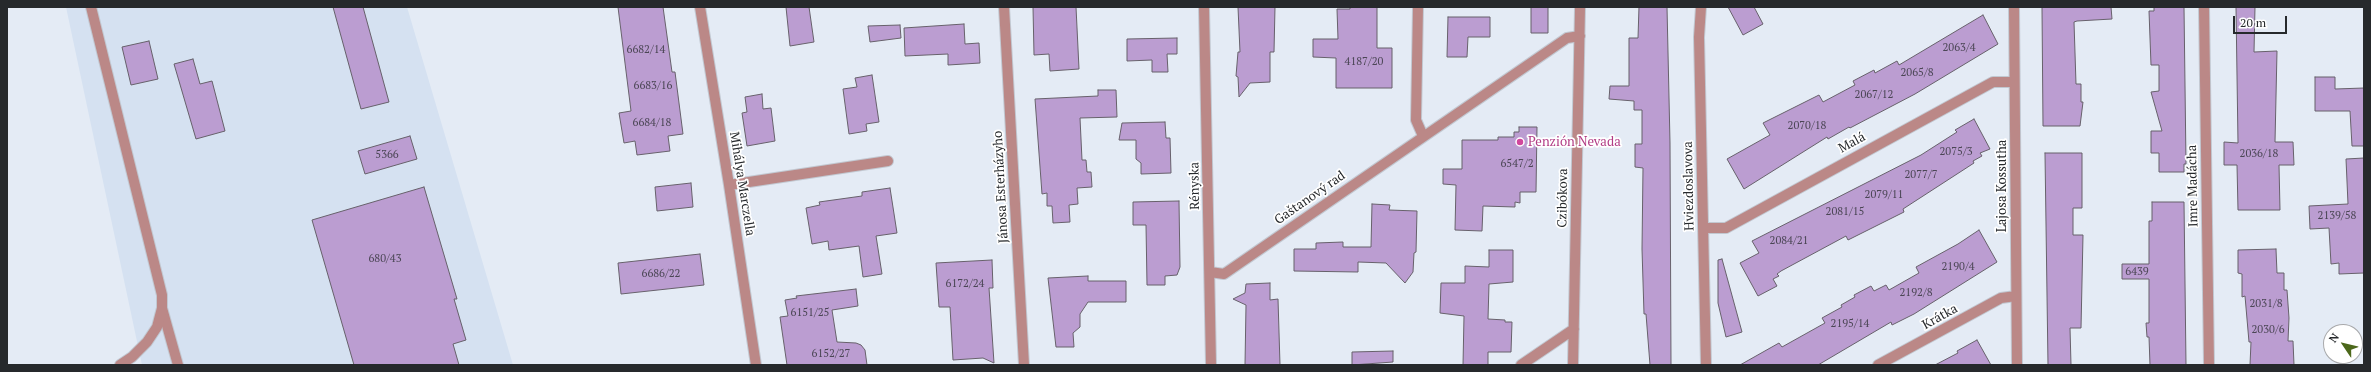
<!DOCTYPE html>
<html>
<head>
<meta charset="utf-8">
<style>
	body { margin:0 }
	#map { position:relative; width:2371px; height:372px; overflow:hidden; background:#e4ebf5; font-family:"PT Serif",serif }
	canvas { display:block }
	.frame { position:absolute; inset:0; border:8px solid #26292c; pointer-events:none }
	.north { position:absolute; left:2323px; top:324px; width:40px; height:40px; box-sizing:border-box; background:#fff; border:1px solid #a8a9ab; border-radius:50%; rotate:305deg; font-size:11px; font-weight:700; line-height:16px; text-align:center; color:#26292c }
	.north::after { content:''; display:block; margin:auto; width:14px; height:18px; background:#4c681b; clip-path:polygon(50% 0,100% 100%,50% 72%,0 100%) }
	.scale { position:absolute; left:2233px; top:16px; width:54px; height:18px; box-sizing:border-box; border:2px solid #26292c; border-top:0; padding-left:5px; font-size:12px; line-height:14px; white-space:nowrap; color:#26292c; -webkit-text-stroke:3px #fff; paint-order:stroke }
</style>
</head>
<body>
<div id="map">
<canvas width="2371" height="372"></canvas>
<div class="frame"></div>
<div class="north">N</div>
<div class="scale">20 m</div>
</div>
<script>
const c = document.querySelector('canvas').getContext('2d');
c.lineJoin = 'round';
function fillPath(path, color) {
  c.fillStyle = color;
  c.fill(path, 'evenodd');
}
function poly(rows) {
  const path = new Path2D();
  for (const r of rows) {
    path.moveTo(r[0], r[1]);
    for (let i = 2; i < r.length; i += 2) path.lineTo(r[i], r[i + 1]);
  }
  return path;
}
function strokePath(path, color, width, dash) {
  c.strokeStyle = color;
  c.lineWidth = width;
  c.lineCap = dash ? 'butt' : 'round';
  c.setLineDash(dash || []);
  c.stroke(path);
}
function drawText(font, color, halo, rows, align = 'center') {
  c.font = font + ' "PT Serif",serif';
  c.lineWidth = 3.5;
  c.setLineDash([]);
  c.textBaseline = 'middle';
  c.strokeStyle = halo;
  c.fillStyle = color;
  for (const [text, x, y, turn = 0] of rows) {
    c.save();
    c.translate(x, y);
    c.rotate((+turn || 0) * Math.PI / 180);
    c.textAlign = isNaN(turn) ? turn : align;
    if (halo) c.strokeText(text, 0, 0);
    c.fillText(text, 0, 0);
    c.restore();
  }
}
const built = poly([
	[66,7,407,7,513,365,142,365]
]);
const building = poly([
	[333,7,363,7,389,102,361,109,333,7],
	[618,7,663,7,672,72,675,72,683,134,668,136,670,151,637,155,635,141,624,143,619,113,631,111,618,7],
	[786,7,809,7,814,42,790,46,786,7],
	[1033,7,1076,7,1079,69,1050,71,1049,54,1034,55,1033,7],
	[1238,7,1275,7,1274,52,1270,52,1270,82,1250,83,1239,97,1238,77,1236,76,1238,52,1240,52,1238,7],
	[1350,7,1377,7,1377,48,1392,48,1392,88,1336,88,1336,58,1313,57,1313,39,1338,39,1337,9,1350,9,1350,7],
	[1531,7,1548,7,1548,33,1531,33,1531,7],
	[1639,7,1667,7,1670,143,1671,365,1650,365,1646,314,1644,314,1642,249,1643,168,1635,167,1635,144,1642,144,1642,110,1634,110,1634,101,1609,99,1610,86,1629,86,1629,38,1638,38,1639,7],
	[1728,7,1754,7,1763,24,1743,35,1728,7],
	[2042,7,2111,7,2112,19,2077,21,2074,22,2076,84,2081,84,2081,102,2083,102,2080,126,2043,126,2042,7],
	[2154,7,2184,7,2186,164,2184,164,2184,172,2159,172,2159,153,2151,153,2151,131,2162,131,2151,92,2159,91,2159,65,2151,65,2149,11,2154,11,2154,7],
	[2236,7,2255,7,2254,52,2277,51,2275,142,2293,142,2294,165,2279,165,2280,210,2238,210,2237,165,2224,165,2224,142,2238,143,2236,7],
	[1983,15,1998,44,1915,94,1850,128,1849,127,1828,139,1827,137,1744,189,1727,159,1770,135,1763,123,1819,95,1823,102,1855,85,1853,81,1874,70,1875,73,1897,61,1899,65,1983,15],
	[1448,17,1490,17,1490,37,1468,37,1467,57,1447,57,1448,17],
	[964,24,965,44,979,43,980,63,948,65,948,54,905,56,904,28,964,24],
	[900,25,901,38,870,42,868,26,900,25],
	[1177,38,1177,54,1167,54,1168,72,1152,72,1152,60,1127,61,1127,39,1177,38],
	[149,41,158,79,131,85,122,47,149,41],
	[193,59,200,84,212,81,225,131,196,139,174,64,193,59],
	[872,75,879,122,866,124,867,131,849,134,843,89,857,87,855,78,872,75],
	[2315,77,2335,77,2335,89,2364,88,2364,146,2352,146,2350,111,2315,111,2315,77],
	[1098,90,1116,90,1117,117,1080,118,1082,160,1086,160,1087,172,1091,172,1092,187,1077,188,1078,204,1069,205,1070,222,1053,223,1052,206,1047,206,1047,193,1042,194,1035,99,1098,96,1098,90],
	[762,94,763,109,771,108,775,141,747,146,742,113,747,112,745,97,762,94],
	[1974,119,1990,149,1980,153,1982,156,1973,161,1974,163,1903,209,1904,212,1848,240,1846,236,1781,271,1777,274,1779,276,1773,279,1777,286,1758,296,1740,263,1759,253,1752,241,1921,155,1957,132,1955,130,1974,119],
	[1165,122,1166,138,1170,138,1171,173,1141,174,1141,163,1136,159,1136,140,1119,140,1122,123,1165,122],
	[1519,127,1537,127,1536,192,1520,192,1520,203,1515,202,1515,207,1483,206,1482,231,1455,230,1456,185,1443,184,1443,169,1462,169,1462,140,1498,140,1498,137,1514,137,1514,132,1519,132,1519,127],
	[410,136,417,159,365,174,358,151,410,136],
	[2045,153,2082,153,2082,208,2073,208,2073,235,2083,235,2081,328,2070,328,2071,365,2048,365,2045,153],
	[2364,158,2364,273,2339,274,2339,263,2331,264,2329,228,2310,229,2309,206,2348,204,2346,159,2364,158],
	[691,183,693,207,657,211,655,187,691,183],
	[424,187,457,299,454,299,466,340,453,344,459,365,354,365,312,220,424,187],
	[890,188,897,233,876,236,882,274,863,277,859,246,829,250,828,241,812,244,806,208,820,205,819,202,862,196,862,192,890,188],
	[1179,201,1180,267,1177,275,1165,276,1165,285,1147,285,1146,225,1133,225,1133,202,1179,201],
	[2152,202,2184,202,2186,365,2150,365,2149,337,2147,337,2146,323,2149,323,2149,279,2122,279,2122,264,2149,264,2149,221,2152,221,2152,202],
	[1372,204,1390,205,1389,210,1417,211,1416,252,1414,253,1413,272,1405,283,1386,263,1358,262,1358,272,1294,271,1294,249,1316,249,1316,243,1343,242,1343,247,1371,247,1372,204],
	[1979,230,1997,262,1914,314,1892,325,1891,322,1818,365,1740,365,1779,343,1782,347,1825,323,1822,318,1842,307,1841,305,1855,297,1854,295,1871,286,1874,291,1886,285,1889,290,1919,273,1916,267,1958,244,1979,230],
	[2276,249,2277,273,2284,273,2284,290,2287,290,2289,318,2288,341,2293,341,2294,365,2250,365,2251,342,2249,342,2245,296,2242,297,2242,274,2238,273,2238,250,2276,249],
	[1489,250,1513,250,1513,282,1489,284,1488,319,1505,320,1505,322,1512,322,1511,352,1488,352,1488,365,1463,365,1464,316,1440,313,1441,283,1465,283,1465,266,1489,267,1489,250],
	[700,254,704,285,621,294,618,263,700,254],
	[1722,259,1742,332,1726,337,1718,303,1718,260,1722,259],
	[992,260,993,288,989,288,994,363,983,358,953,360,950,307,939,307,936,263,992,260],
	[1088,276,1088,281,1126,281,1126,302,1088,302,1080,314,1080,327,1073,333,1074,347,1056,347,1048,278,1088,276],
	[1270,283,1270,300,1278,299,1280,365,1245,365,1246,305,1233,299,1245,293,1246,284,1270,283],
	[856,289,858,306,832,310,837,342,856,343,861,345,865,350,867,365,787,365,780,317,788,316,785,300,797,298,796,296,856,289],
	[1977,340,1991,365,1935,365,1958,353,1957,351,1977,340],
	[1393,351,1393,362,1352,365,1352,352,1393,351]
]);
const minor = poly([
	[700,7,729,185,756,365],
	[1004,7,1024,365],
	[1204,7,1211,365],
	[1418,7,1416,120,1423,136],
	[1701,7,1699,37,1706,365],
	[2014,7,2017,365],
	[2204,7,2209,365],
	[729,185,888,161],
	[1703,228,1726,228,1993,82,2014,82],
	[1210,272,1224,274,1567,38,1580,36],
	[162,308,178,365],
	[1521,365,1574,329],
	[1573,365,1580,7],
	[1878,365,2001,298,2016,296]
]);
const tertiary = poly([
	[91,7,162,295,162,308,157,327,147,342,132,357,120,365]
]);
const markers = [
	[1520,142,4,"#d1479c"]
];
const numberNames = [
	["2063/4",1959,48],
	["6682/14",646,50],
	["4187/20",1364,62],
	["2065/8",1917,73],
	["6683/16",653,86],
	["2067/12",1874,95],
	["6684/18",652,123],
	["2070/18",1807,126],
	["2075/3",1956,152],
	["2036/18",2259,154],
	["5366",387,155],
	["6547/2",1517,164],
	["2077/7",1921,175],
	["2079/11",1884,195],
	["2081/15",1845,212],
	["2139/58",2337,216],
	["2084/21",1789,241],
	["680/43",385,259],
	["2190/4",1958,267],
	["6439",2137,272],
	["6686/22",661,274],
	["6172/24",965,284],
	["2192/8",1916,293],
	["2031/8",2266,304],
	["6151/25",810,313],
	["2195/14",1850,324],
	["2030/6",2268,330],
	["6152/27",831,354]
];
const hotelNames = [
	["Penzión Nevada",1528,142]
];
const streetNames = [
	["Malá",1852,143,-29],
	["Mihálya Marczella",742,184,81],
	["Rényska",1195,186,-91],
	["Hviezdoslavova",1689,186,-91],
	["Lajosa Kossutha",2002,186,-90],
	["Imre Madácha",2193,186,-91],
	["Jánosa Esterházyho",1001,187,-93],
	["Gaštanový rad",1310,198,-35],
	["Czibókova",1563,198,-89],
	["Krátka",1940,317,-29]
];
fillPath(built, '#d5e1f1');
fillPath(building, '#bb9dd1');
strokePath(building, '#67616b', 1);
strokePath(minor, '#c2c8d1', 12);
strokePath(tertiary, '#c2c8d1', 12);
strokePath(minor, '#bb8887', 10);
strokePath(tertiary, '#bb8887', 10);
for (const [x, y, r, color] of markers) {
  const dot = new Path2D();
  dot.arc(x, y, r, 0, 2 * Math.PI);
  c.fillStyle = color;
  c.fill(dot);
  strokePath(dot, '#fff', 1.5);
}
drawText('11px', '#4b4655', null, numberNames);
drawText('13px', '#b23c85', '#fff', hotelNames, 'left');
drawText('13px', '#26292c', '#fff', streetNames);
</script>
</body>
</html>
